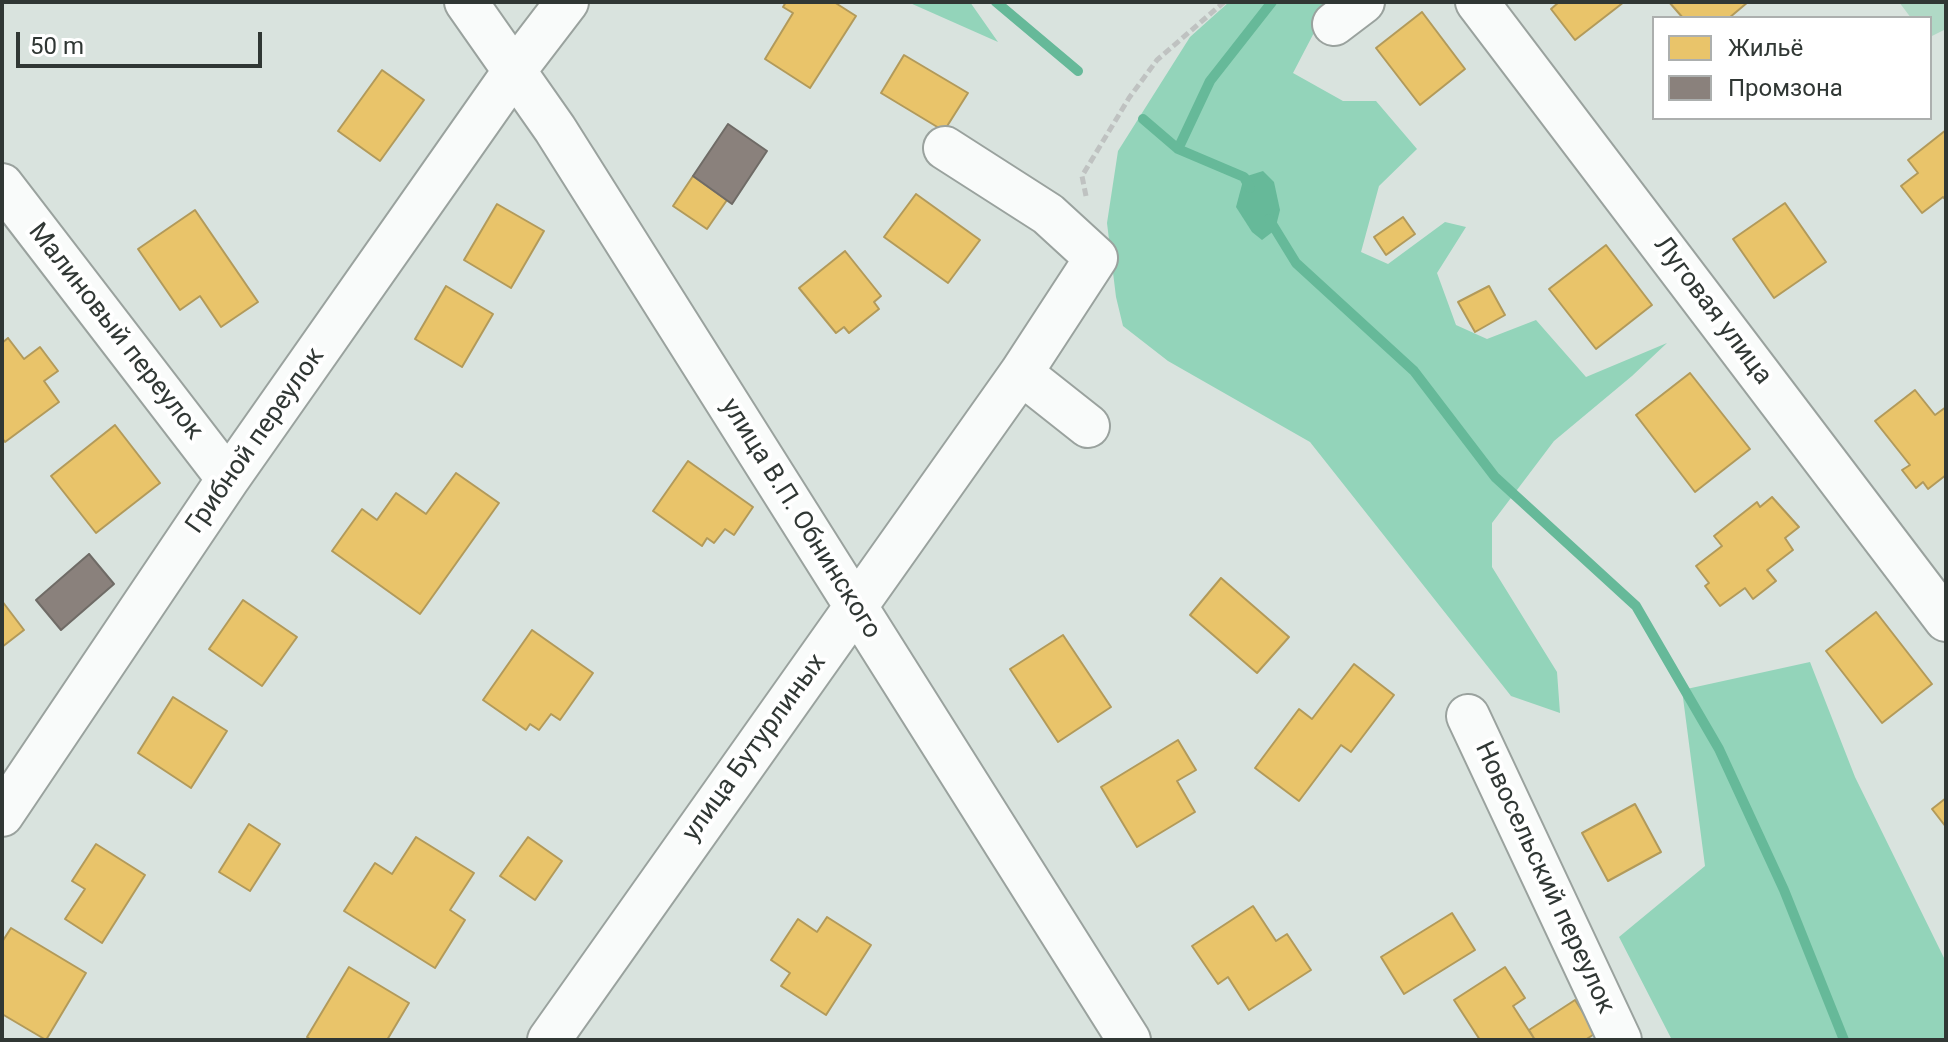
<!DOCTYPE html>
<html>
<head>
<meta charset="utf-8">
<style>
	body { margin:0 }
	#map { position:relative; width:1948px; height:1042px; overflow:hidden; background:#d9e3de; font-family:Roboto,sans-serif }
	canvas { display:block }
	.frame { position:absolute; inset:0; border:4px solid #303734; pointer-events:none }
	.legend { position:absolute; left:1652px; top:16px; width:280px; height:104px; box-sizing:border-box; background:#fff; border:2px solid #acafae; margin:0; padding:10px 14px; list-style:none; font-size:24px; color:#303734 }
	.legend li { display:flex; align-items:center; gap:16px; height:40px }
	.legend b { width:40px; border:2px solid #acafae }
	.scale { position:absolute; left:16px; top:32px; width:246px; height:36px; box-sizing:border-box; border:4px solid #303734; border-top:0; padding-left:10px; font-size:24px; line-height:28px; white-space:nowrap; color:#303734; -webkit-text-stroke:6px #fff; paint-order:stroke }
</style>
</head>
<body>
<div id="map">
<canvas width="1948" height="1042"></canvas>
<div class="frame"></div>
<ul class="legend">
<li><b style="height:22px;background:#e9c46a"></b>Жильё</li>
<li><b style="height:22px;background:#8a817c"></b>Промзона</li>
</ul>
<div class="scale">50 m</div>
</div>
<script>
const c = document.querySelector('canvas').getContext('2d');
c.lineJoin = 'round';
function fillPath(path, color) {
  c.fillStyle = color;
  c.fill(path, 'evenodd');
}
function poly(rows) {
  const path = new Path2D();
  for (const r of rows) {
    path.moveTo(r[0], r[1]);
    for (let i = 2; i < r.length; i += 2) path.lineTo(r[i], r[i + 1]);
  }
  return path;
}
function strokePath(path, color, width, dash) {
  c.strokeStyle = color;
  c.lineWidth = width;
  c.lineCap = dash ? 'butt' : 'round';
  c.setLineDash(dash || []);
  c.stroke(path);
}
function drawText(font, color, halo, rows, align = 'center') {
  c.font = font + ' Roboto,sans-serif';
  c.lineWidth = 8;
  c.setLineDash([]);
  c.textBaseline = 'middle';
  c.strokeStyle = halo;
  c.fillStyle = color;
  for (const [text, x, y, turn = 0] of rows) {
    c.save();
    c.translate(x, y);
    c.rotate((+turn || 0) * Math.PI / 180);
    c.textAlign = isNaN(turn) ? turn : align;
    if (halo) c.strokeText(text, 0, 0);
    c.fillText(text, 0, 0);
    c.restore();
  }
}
const green = poly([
	[1899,2,1946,2,1946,29,1930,37,1930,18,1911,18]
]);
const forest = poly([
	[909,2,970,2,998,42,910,3],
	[1229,2,1330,2,1293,73,1343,101,1376,101,1417,149,1379,186,1361,252,1388,264,1445,222,1466,227,1437,273,1456,325,1487,339,1536,320,1586,377,1667,343,1632,376,1554,441,1492,523,1492,567,1557,672,1560,713,1511,696,1310,442,1168,361,1123,326,1116,297,1107,223,1118,151,1190,37],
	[1810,662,1855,777,1946,962,1946,1040,1672,1040,1619,937,1705,866,1682,690]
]);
const water = poly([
	[1263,171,1274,182,1280,210,1275,230,1262,240,1252,232,1236,207,1244,177]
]);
const homes = poly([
	[786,2,834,2,856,16,810,88,765,59,793,13,783,7,786,2],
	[1559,2,1624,2,1575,40,1551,9,1559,2],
	[1669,2,1748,2,1729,18,1683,18,1669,2],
	[1422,12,1465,69,1420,105,1376,48,1422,12],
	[904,55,968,93,944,131,881,93,904,55],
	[382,70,424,100,380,161,338,131,382,70],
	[1946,130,1946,200,1943,197,1922,213,1901,186,1918,173,1908,160,1946,130],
	[693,176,727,200,707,229,673,206,693,176],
	[916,194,980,240,948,283,884,237,916,194],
	[1785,203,1826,262,1774,298,1733,239,1785,203],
	[497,204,544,231,511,288,464,260,497,204],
	[195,210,258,302,221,327,200,296,180,310,138,249,195,210],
	[1403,217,1415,234,1386,255,1374,237,1403,217],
	[1606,245,1652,305,1596,349,1549,289,1606,245],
	[845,251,881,296,874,302,879,309,849,333,844,327,836,333,799,288,845,251],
	[446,286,493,314,462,367,415,339,446,286],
	[1489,286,1505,315,1475,332,1458,302,1489,286],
	[8,338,24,359,40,347,58,371,44,381,59,402,5,442,2,438,2,343,8,338],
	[1690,373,1750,449,1695,492,1636,415,1690,373],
	[1915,390,1935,415,1946,407,1946,475,1928,489,1923,482,1916,488,1902,470,1910,465,1875,421,1915,390],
	[115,425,160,483,96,533,51,476,115,425],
	[688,461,753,507,734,535,725,529,714,543,707,538,702,546,653,511,688,461],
	[456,473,499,503,420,614,332,551,362,509,377,520,396,493,426,514,456,473],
	[1772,497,1799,527,1785,538,1793,550,1767,570,1776,581,1753,599,1745,588,1720,606,1705,586,1709,583,1696,566,1722,546,1714,536,1757,502,1760,507,1772,497],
	[1221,578,1289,637,1257,673,1190,615,1221,578],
	[243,600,297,637,262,686,209,649,243,600],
	[2,601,24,630,2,647,2,601],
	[1876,612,1932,684,1882,723,1826,651,1876,612],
	[532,630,593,673,560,720,551,714,539,730,530,724,526,730,483,700,532,630],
	[1063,635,1111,707,1058,742,1010,669,1063,635],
	[1354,664,1394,695,1351,752,1341,745,1299,801,1255,768,1299,709,1312,719,1354,664],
	[173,697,227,731,191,788,138,753,173,697],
	[1178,740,1196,770,1177,781,1195,812,1137,847,1101,787,1178,740],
	[1946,798,1946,827,1932,809,1946,798],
	[1635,804,1661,852,1608,881,1582,833,1635,804],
	[249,824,280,844,250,891,219,872,249,824],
	[416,837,474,873,450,910,465,920,435,968,344,911,375,863,392,874,416,837],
	[528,837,562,861,535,900,500,876,528,837],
	[96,844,145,875,102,943,65,919,85,889,72,881,96,844],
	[1253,906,1276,941,1287,934,1311,970,1249,1010,1228,977,1218,984,1192,946,1253,906],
	[1452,913,1475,950,1404,994,1381,957,1452,913],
	[827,917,871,945,826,1015,781,986,790,973,771,960,798,919,817,932,827,917],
	[11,928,86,973,46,1040,2,1014,2,942,11,928],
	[349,967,409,1003,387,1040,311,1040,307,1037,349,967],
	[1505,967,1525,998,1513,1006,1535,1040,1480,1040,1454,1000,1505,967],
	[1575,1000,1596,1033,1585,1040,1535,1040,1529,1030,1575,1000]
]);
const industry = poly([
	[728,124,767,151,732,204,693,176,728,124],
	[89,554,114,584,61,630,36,600,89,554]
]);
const stream = poly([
	[996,2,1078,71],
	[1143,119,1178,149,1244,177,1250,188],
	[1178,149,1210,81,1272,2],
	[1269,219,1296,263,1414,371,1495,477,1636,606,1719,749,1784,890,1844,1040]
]);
const path = poly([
	[1086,196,1082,176,1129,98,1157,60,1224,2]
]);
const minor = poly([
	[466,2,555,129,1129,1040],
	[1477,2,1946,620],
	[1334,24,1363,2],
	[2,185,228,479],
	[1021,373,1088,426],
	[1468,716,1620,1040],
	[2,815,228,479,515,70,567,2],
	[549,1040,1021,373,1096,258,1048,214,945,148]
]);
const streetNames = [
	["Луговая улица",1712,311,53],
	["Малиновый переулок",115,332,52],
	["Грибной переулок",256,441,-55],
	["улица В.П. Обнинского",800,519,58],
	["улица Бутурлиных",755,748,-54],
	["Новосельский переулок",1544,878,65]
];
fillPath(green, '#b0d9c6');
fillPath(forest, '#93d4ba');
fillPath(water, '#66b999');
fillPath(homes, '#e9c46a');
strokePath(homes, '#b29a5a', 2);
fillPath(industry, '#8a817c');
strokePath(industry, '#6f6b66', 2);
strokePath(stream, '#66b999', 10);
strokePath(minor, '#9aa29e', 46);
strokePath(path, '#bfc2c1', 5, [8, 4]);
strokePath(minor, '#f9fbfa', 42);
drawText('26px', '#303734', '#fff', streetNames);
</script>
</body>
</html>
